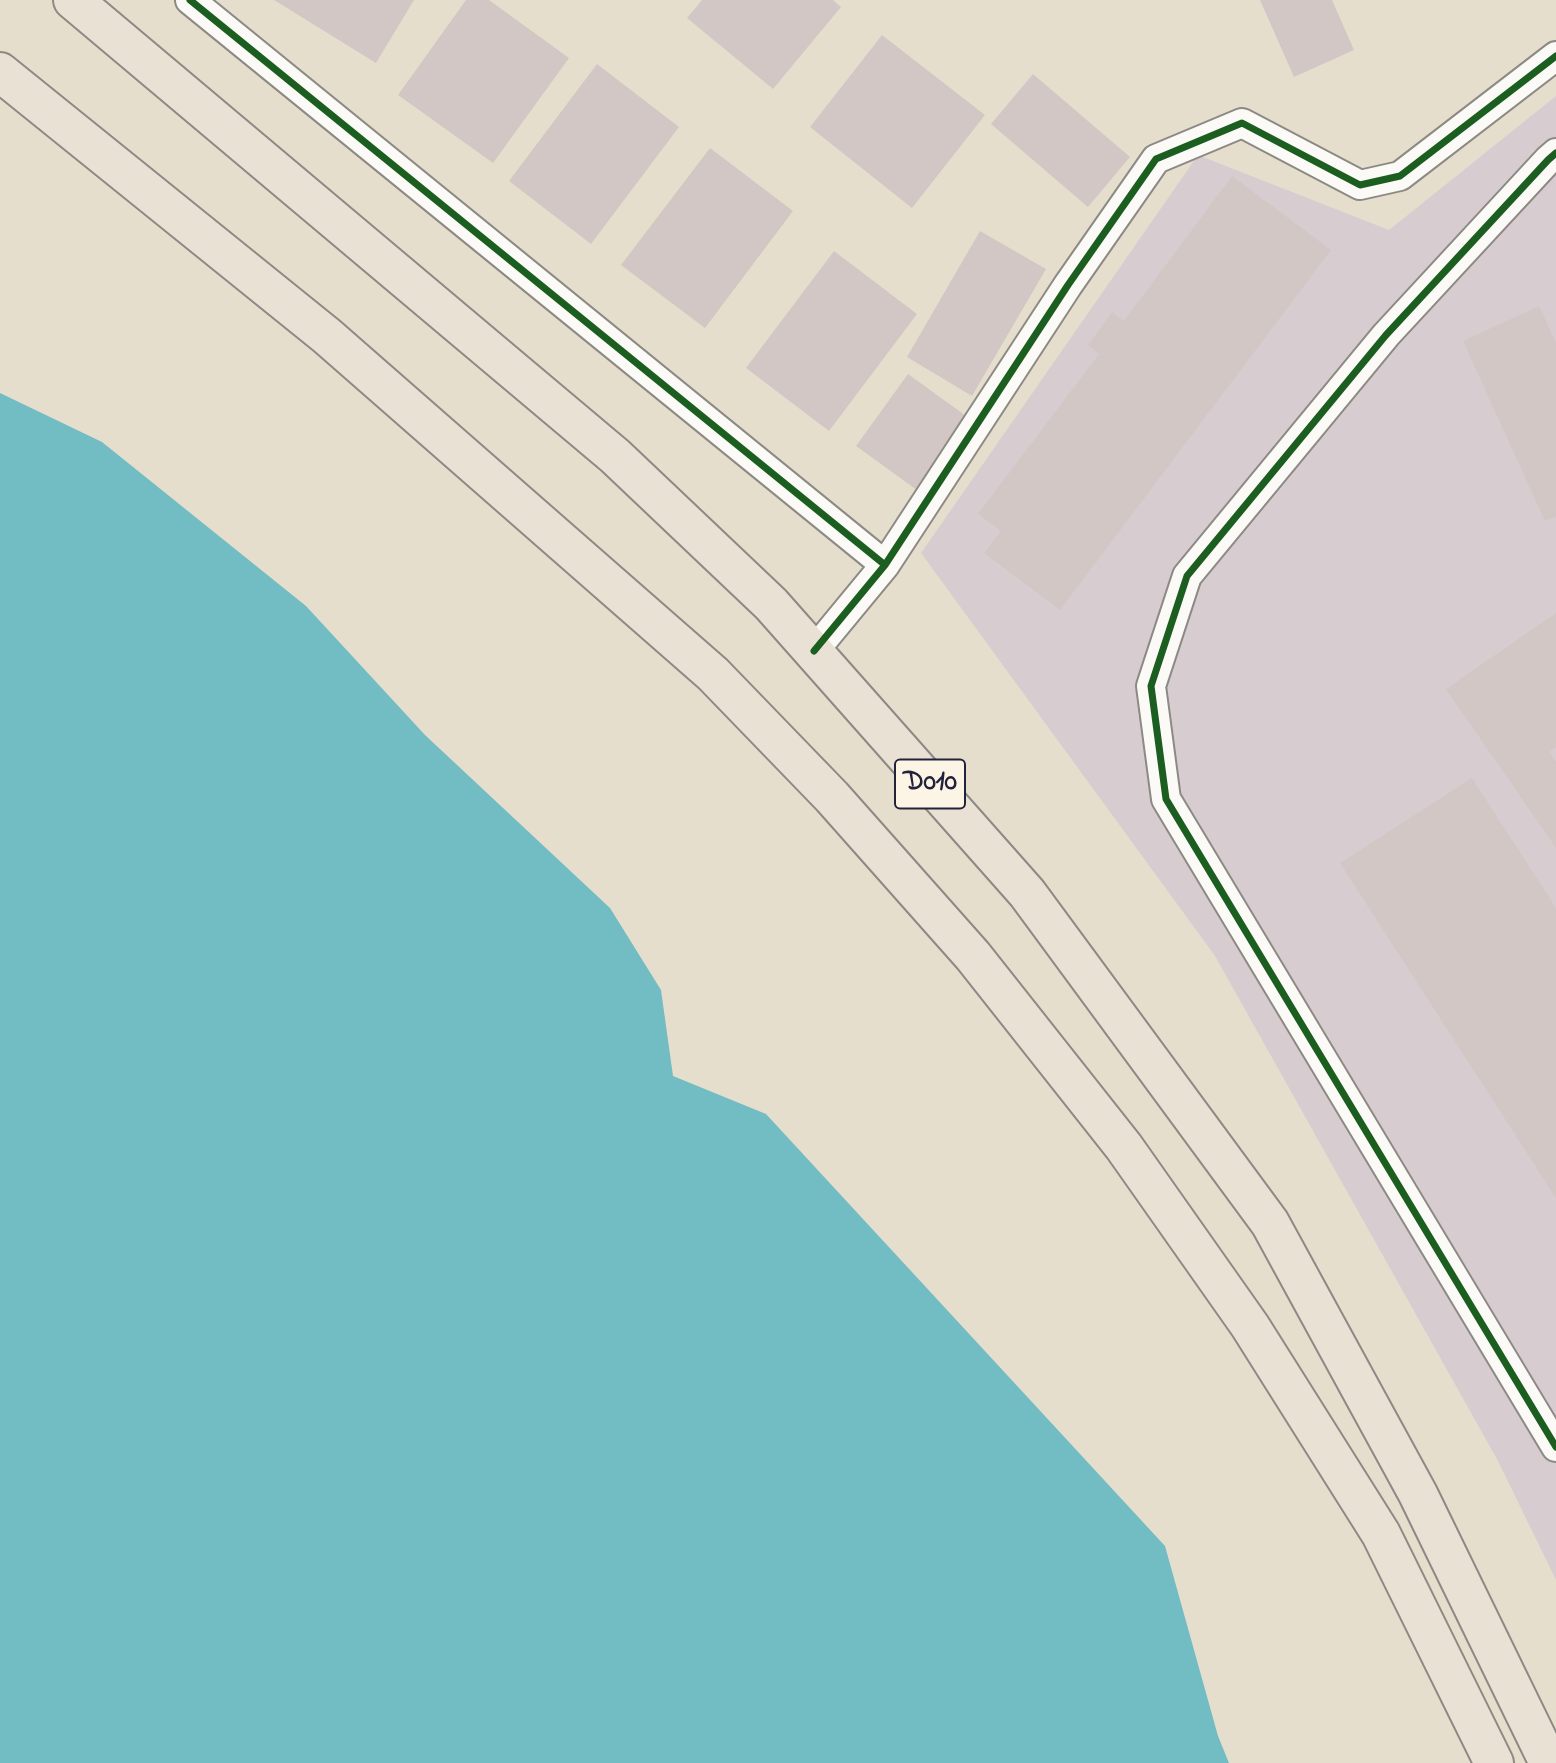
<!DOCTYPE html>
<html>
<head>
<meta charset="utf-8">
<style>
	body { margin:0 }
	canvas { display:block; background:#e6decc }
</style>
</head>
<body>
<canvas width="1556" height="1763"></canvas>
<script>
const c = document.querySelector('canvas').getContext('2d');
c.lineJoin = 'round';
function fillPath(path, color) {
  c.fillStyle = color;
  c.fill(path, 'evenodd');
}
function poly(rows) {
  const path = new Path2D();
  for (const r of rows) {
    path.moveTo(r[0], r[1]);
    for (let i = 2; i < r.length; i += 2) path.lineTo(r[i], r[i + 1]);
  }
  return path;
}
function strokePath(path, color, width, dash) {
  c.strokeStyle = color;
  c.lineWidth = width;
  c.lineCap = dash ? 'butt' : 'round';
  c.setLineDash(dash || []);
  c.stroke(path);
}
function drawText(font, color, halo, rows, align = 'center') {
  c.font = font + ' "Indie Flower",sans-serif';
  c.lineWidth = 5;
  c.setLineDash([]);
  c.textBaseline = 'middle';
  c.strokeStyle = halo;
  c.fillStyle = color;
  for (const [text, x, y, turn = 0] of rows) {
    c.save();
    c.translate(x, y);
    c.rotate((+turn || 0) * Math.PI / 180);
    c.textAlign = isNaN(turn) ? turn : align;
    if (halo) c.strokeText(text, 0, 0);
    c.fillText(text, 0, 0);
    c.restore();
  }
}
const industrial = poly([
	[1556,96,1556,1580,1498,1461,1215,956,921,553,1198,155,1389,230]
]);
const water = poly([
	[0,393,102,442,306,606,425,735,610,908,661,990,673,1076,766,1114,1165,1546,1218,1736,1229,1763,0,1763]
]);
const building = poly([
	[274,0,414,0,376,63],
	[466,0,489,0,569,58,493,163,398,95],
	[702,0,833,0,841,7,773,89,687,18],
	[1260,0,1332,0,1354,50,1294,77],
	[882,35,985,115,912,208,810,127],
	[597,64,679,127,591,244,509,181],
	[1033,74,1130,157,1088,207,991,124],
	[710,148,793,211,705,328,621,265],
	[1232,176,1331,250,1060,610,984,553,1001,531,978,514,1099,354,1088,345,1112,312,1124,321],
	[980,231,1046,269,972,396,907,357],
	[834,251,917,314,829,431,746,368],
	[1539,306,1556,343,1556,517,1545,521,1463,341],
	[908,374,973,421,921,493,856,446],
	[1556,613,1556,747,1549,752,1556,762,1556,848,1446,689],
	[1472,778,1556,908,1556,1198,1340,863]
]);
const minor = poly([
	[190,0,885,565],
	[1556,153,1548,160,1386,335,1187,576,1151,686,1166,799,1556,1447],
	[814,651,885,565,1068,285,1156,159,1242,123,1360,185,1400,176,1556,56]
]);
const trunk = poly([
	[73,0,615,456,771,604,1027,893,1270,1223,1418,1494,1549,1763],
	[0,72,327,336,713,674,832,797,973,956,1124,1147,1250,1326,1381,1534,1494,1763]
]);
const cycleway = poly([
	[190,0,885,565],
	[1556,153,1548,160,1386,335,1187,576,1151,686,1166,799,1556,1447],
	[814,651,885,565,1068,285,1156,159,1242,123,1360,185,1400,176,1556,56]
]);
const shields = [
	[930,784,70]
];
const shieldNames = [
	["D010",930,784]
];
fillPath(industrial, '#d7cdd1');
fillPath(water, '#72bcc4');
fillPath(building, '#d2c7c5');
strokePath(minor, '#8d8984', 32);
strokePath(trunk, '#8d8984', 42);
strokePath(minor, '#fbfaf7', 28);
strokePath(trunk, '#eae1d5', 38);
strokePath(cycleway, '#1b5e20', 7);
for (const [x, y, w] of shields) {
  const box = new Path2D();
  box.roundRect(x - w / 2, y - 24.5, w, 49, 5);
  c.fillStyle = '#fcf5e5';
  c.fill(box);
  strokePath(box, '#22223b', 2);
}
drawText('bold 28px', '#22223b', null, shieldNames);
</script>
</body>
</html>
